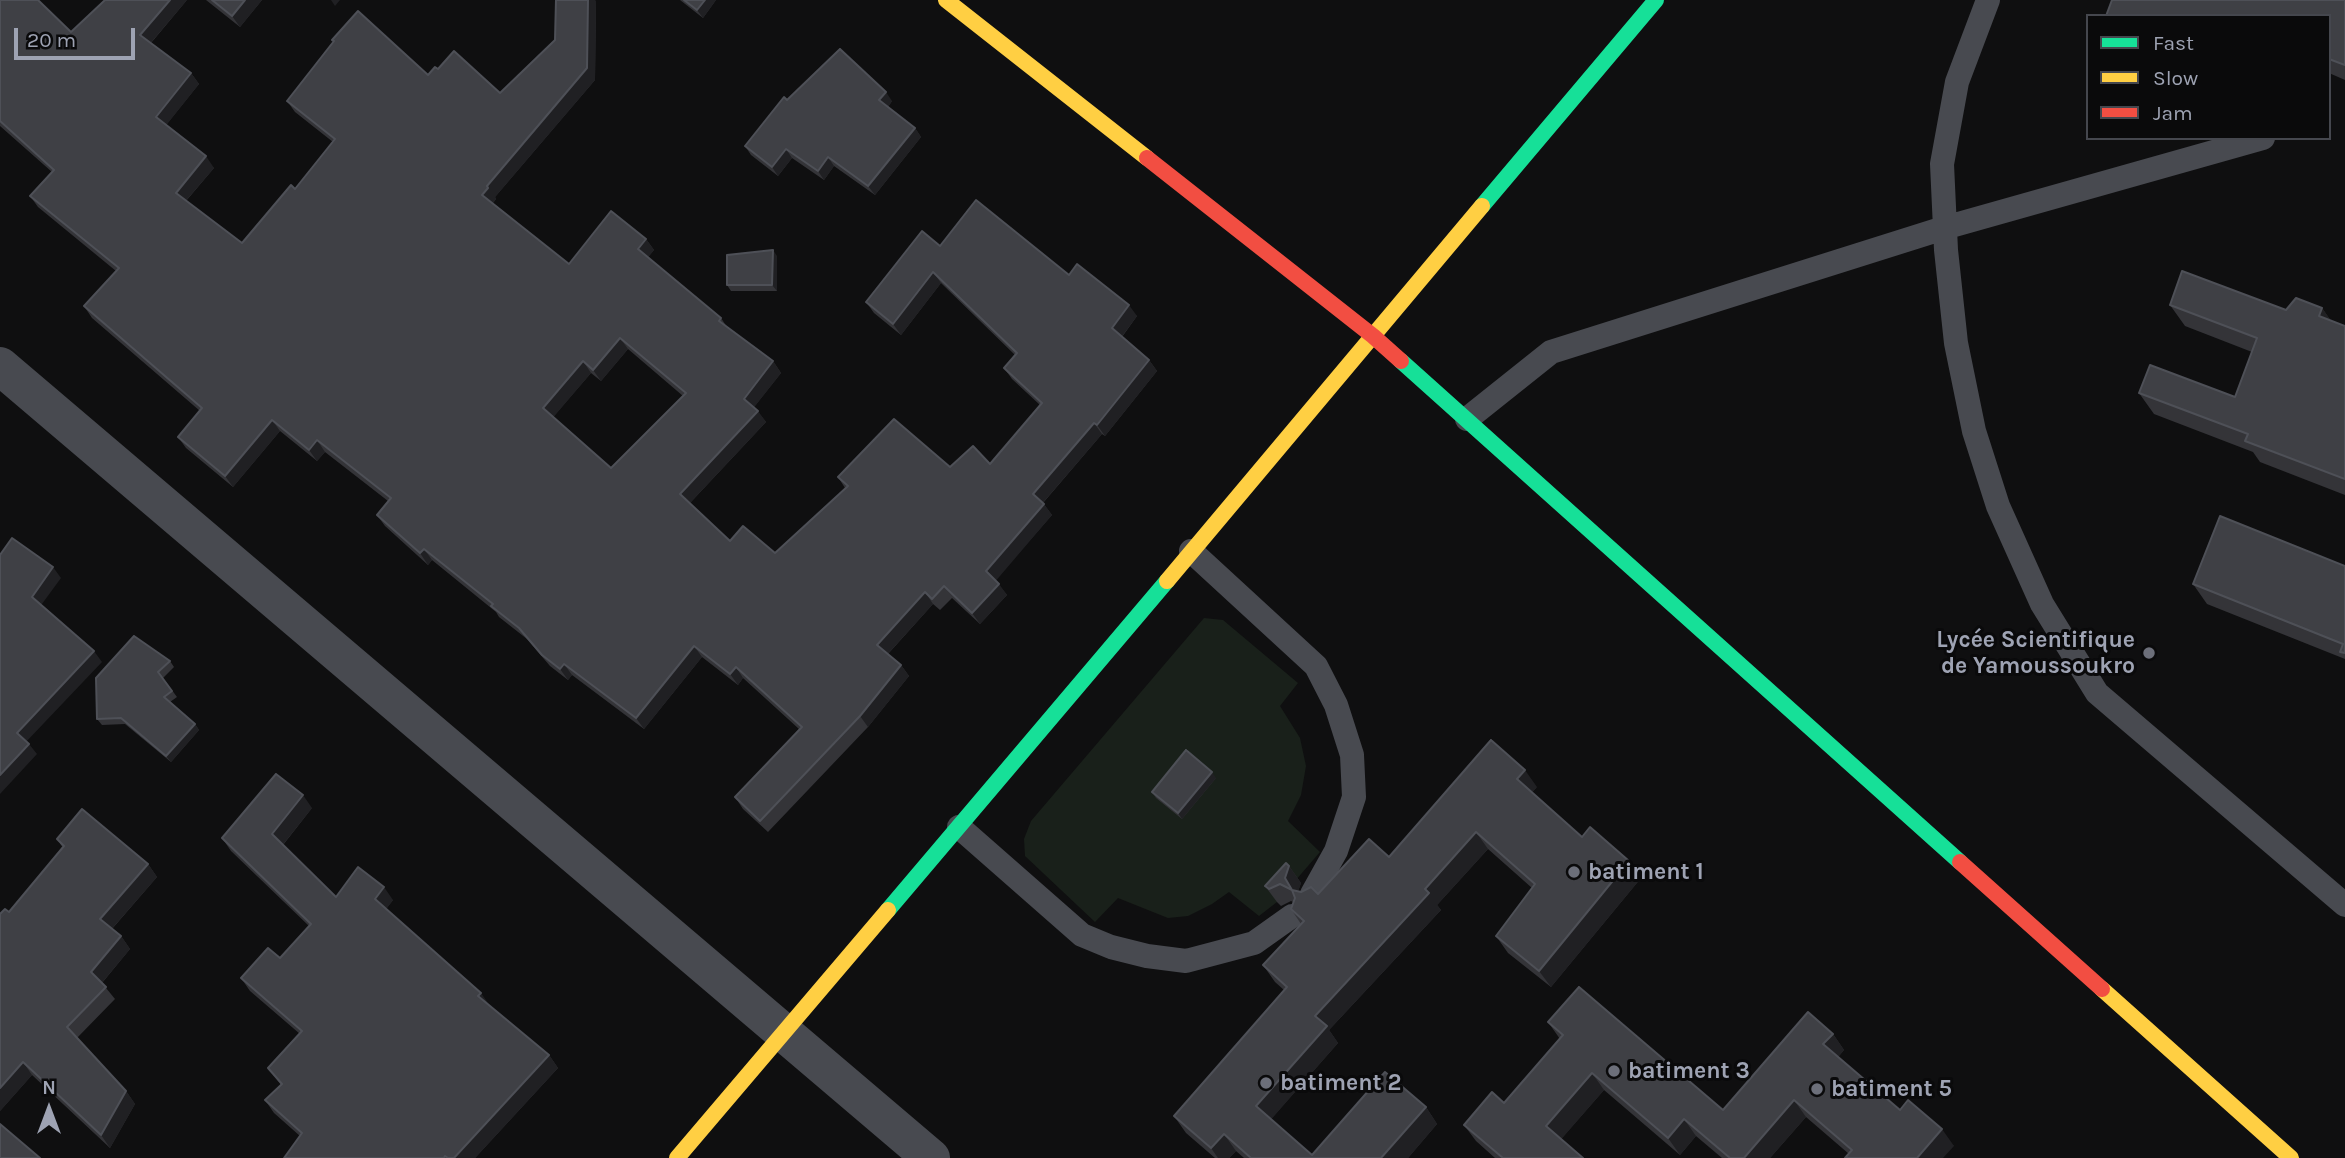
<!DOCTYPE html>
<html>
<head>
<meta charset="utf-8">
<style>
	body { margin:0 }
	#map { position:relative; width:2345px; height:1158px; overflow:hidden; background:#0f0f10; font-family:Karla,sans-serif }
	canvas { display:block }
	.legend { position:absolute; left:2086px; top:14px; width:245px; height:126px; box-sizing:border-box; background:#0a0a0b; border:2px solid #45474e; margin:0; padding:9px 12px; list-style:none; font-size:21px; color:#9ea3b3 }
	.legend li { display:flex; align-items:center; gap:14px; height:35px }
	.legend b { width:35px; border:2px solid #45474e }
	.north { position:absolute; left:14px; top:1074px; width:70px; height:70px; -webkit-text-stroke:5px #0a0a0b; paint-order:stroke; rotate:0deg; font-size:19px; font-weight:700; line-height:28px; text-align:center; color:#9ea3b3 }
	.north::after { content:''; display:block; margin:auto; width:24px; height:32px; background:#9ea3b3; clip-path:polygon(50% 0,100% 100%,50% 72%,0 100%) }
	.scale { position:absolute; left:14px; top:28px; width:121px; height:32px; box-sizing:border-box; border:4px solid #9ea3b3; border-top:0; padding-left:9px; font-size:21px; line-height:24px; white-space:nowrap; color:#9ea3b3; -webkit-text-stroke:5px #0a0a0b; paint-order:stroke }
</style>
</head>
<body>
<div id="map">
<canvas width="2345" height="1158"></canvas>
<ul class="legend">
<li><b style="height:9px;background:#16e098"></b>Fast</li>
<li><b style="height:9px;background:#ffcf43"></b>Slow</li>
<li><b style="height:9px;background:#f24e42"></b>Jam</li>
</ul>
<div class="north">N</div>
<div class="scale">20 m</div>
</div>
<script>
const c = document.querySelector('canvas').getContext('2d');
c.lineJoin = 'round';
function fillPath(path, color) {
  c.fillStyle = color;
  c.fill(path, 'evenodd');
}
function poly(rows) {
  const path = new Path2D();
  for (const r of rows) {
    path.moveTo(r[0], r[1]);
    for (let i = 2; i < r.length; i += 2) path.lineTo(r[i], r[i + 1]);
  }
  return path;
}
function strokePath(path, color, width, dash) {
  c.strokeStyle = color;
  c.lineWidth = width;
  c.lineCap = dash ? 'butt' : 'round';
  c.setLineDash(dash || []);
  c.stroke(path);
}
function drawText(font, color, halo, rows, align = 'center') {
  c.font = font + ' Karla,sans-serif';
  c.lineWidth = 6;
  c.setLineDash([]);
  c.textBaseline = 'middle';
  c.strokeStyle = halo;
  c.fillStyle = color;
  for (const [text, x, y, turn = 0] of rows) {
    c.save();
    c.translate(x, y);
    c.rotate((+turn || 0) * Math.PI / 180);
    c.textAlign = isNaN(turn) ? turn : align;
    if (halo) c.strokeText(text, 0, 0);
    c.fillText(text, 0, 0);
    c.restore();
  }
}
const green = poly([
	[1204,618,1223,620,1298,683,1280,706,1300,738,1306,766,1301,795,1288,821,1320,852,1277,902,1259,916,1229,892,1212,904,1188,916,1168,918,1118,898,1095,922,1025,856,1024,839,1031,821]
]);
const lane = poly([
	[1988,0,1957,82,1942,164,1946,250,1956,343,1974,431,1998,506,2042,604,2097,693,2345,905],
	[1467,419,1551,352,1944,228,2263,138],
	[1191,551,1316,666,1336,705,1352,755,1354,797,1336,851,1312,894],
	[959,827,1082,935,1111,947,1147,956,1186,961,1254,943,1292,916]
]);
const street = poly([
	[0,366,931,1158]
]);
const fast = poly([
	[1482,206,1656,0],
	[1401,361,1960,862],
	[888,910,1167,581]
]);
const slow = poly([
	[946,0,1147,158],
	[1167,581,1482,206],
	[2102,989,2291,1158],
	[677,1158,888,910]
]);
const jam = poly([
	[1147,158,1373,336,1401,361],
	[1960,862,2102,989]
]);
const wall = poly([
	[0,0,71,32,187,0,151,43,191,73,199,84,166,125,214,168,186,201,242,243,295,189,333,142,295,112,287,101,428,75,438,69,500,93,596,1,595,80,495,197,496,199,493,203,569,264,646,239,654,250,648,257,721,318,727,327,773,361,781,373,754,407,766,422,690,503,730,541,775,553,845,488,838,477,990,464,1040,405,1012,379,1004,368,1015,355,941,283,901,335,874,313,866,302,940,246,1069,275,1137,316,1122,337,1149,360,1157,371,1105,436,1102,434,1043,503,1052,515,995,580,1007,595,980,624,952,598,940,610,933,604,888,654,901,665,909,676,868,727,768,832,743,809,735,797,799,729,743,678,738,685,702,657,644,729,572,675,568,680,550,666,527,639,499,617,496,612,432,560,428,565,385,526,377,515,388,501,325,452,317,461,280,431,233,487,186,448,178,437,200,411,92,318,84,306,116,271,38,207,30,196,52,172,0,126],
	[628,349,683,396,611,468,553,417,591,373,601,381],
	[206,0,262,0,240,27],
	[680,0,716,0,703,18],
	[2345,0,2345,80,2329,73,2329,16],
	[787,100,892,101,888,107,915,128,921,137,875,195,834,166,824,180,792,158,778,176,751,155,745,146],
	[777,256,777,291,731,291,727,285],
	[2170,305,2286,310,2322,308,2331,321,2345,326,2345,495,2260,462,2253,452,2154,414,2139,393,2235,397,2252,352,2185,326],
	[2345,566,2345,659,2207,604,2193,584],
	[170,661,174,667,163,678,177,697,170,702,195,724,199,730,171,762,125,724,102,725,97,719],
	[1216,778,1182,819,1156,798,1152,792],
	[1537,787,1532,792,1582,837,1641,878,1551,987,1508,953,1496,936,1532,888,1488,849,1437,905,1441,910,1329,1030,1338,1043,1271,1119,1312,1155,1426,1107,1437,1124,1408,1158,1244,1158,1236,1151,1229,1158,1215,1158,1186,1133,1174,1116,1284,990,1275,982,1263,965,1301,924,1291,909,1293,902,1291,901,1281,906,1277,902,1265,886,1289,866,1301,883,1298,891,1318,894,1389,857],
	[312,808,283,845,336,897,393,900,386,909,489,1005,549,1055,558,1068,475,1158,284,1158,300,1136,274,1113,265,1100,281,1085,268,1068,300,1034,250,991,241,978,280,958,309,926,231,851,222,838],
	[57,839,148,864,157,877,112,929,121,936,130,949,102,983,115,999,77,1038,126,1091,135,1104,110,1148,32,1075,0,1111,0,914,9,912,63,848],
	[1548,1022,1723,1110,1833,1034,1844,1050,1838,1057,1900,1110,1954,1146,1849,1154,1806,1117,1770,1158,1722,1158,1696,1136,1680,1155,1604,1090,1561,1139,1583,1158,1495,1158,1476,1141,1464,1125,1504,1103,1560,1039]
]);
const shadedWall = poly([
	[170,0,187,0,148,46,140,35],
	[245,0,262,0,240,27,232,16],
	[331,0,340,0,335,6],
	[588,0,595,0,596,1,595,80,495,197,496,199,490,206,482,195],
	[705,0,716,0,703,18,697,10],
	[191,73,199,84,164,128,156,117],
	[886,92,892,101,886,110,879,100],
	[915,128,921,137,875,195,868,186],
	[786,149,792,158,778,176,772,167],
	[206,156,214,168,183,204,176,193],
	[828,157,834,166,824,180,818,171],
	[646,239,654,250,646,260,638,249],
	[773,250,777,256,777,291,772,285],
	[933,272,941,283,901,335,893,324],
	[1129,305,1137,316,1120,339,1112,328],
	[2322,308,2337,329,2319,316],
	[620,338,628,349,601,381,593,370],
	[1149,360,1157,371,1105,436,1097,425],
	[583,361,591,373,551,420,543,408],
	[773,361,781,373,752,410,744,399],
	[758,411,766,422,688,505,680,494],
	[272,420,280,431,233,487,225,476],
	[1094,423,1102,434,1040,506,1033,494],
	[317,440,325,452,317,461,309,450],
	[1044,504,1052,515,994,583,986,571],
	[424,549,432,560,428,565,420,553],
	[53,567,61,578,39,608,32,597],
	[999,584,1007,595,980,624,972,613],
	[925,592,933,604,885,657,877,645],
	[694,646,702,657,644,729,636,718],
	[94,651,102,662,25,743,17,733],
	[564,664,572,675,568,680,560,669],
	[901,665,909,676,868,727,860,716],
	[736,667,743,678,738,685,730,674],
	[195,724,199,730,171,762,166,756],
	[29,744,37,754,0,794,0,775],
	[1525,770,1537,787,1529,796,1517,779],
	[1212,772,1216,778,1182,819,1178,813],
	[303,795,312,808,281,847,272,834],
	[1476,832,1488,849,1437,905,1441,910,1329,1030,1338,1043,1268,1123,1256,1106,1315,1016],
	[1629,861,1641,878,1551,987,1539,971],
	[148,864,157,877,109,932,100,919],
	[1289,866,1301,883,1297,895,1292,890,1285,878],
	[384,887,393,900,384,912,375,899],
	[121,936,130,949,100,985,91,972],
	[481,993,490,1006,478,996],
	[1833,1034,1844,1050,1835,1061,1823,1044],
	[549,1055,558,1068,475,1158,454,1158],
	[23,1062,32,1075,0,1111,0,1088],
	[1592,1073,1604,1090,1558,1143,1546,1126],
	[126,1091,135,1104,110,1148,101,1135],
	[1794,1100,1806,1117,1770,1158,1744,1158],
	[1426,1107,1437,1124,1408,1158,1381,1158],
	[1684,1119,1696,1136,1680,1155,1668,1138],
	[1942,1129,1954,1146,1943,1158,1917,1158],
	[1224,1134,1236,1151,1229,1158,1218,1158,1211,1148]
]);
const building = poly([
	[0,0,38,0,71,32,105,0,170,0,140,35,191,73,156,117,206,156,176,193,242,243,291,185,295,189,335,139,287,101,334,41,332,40,358,11,428,75,435,67,438,69,454,51,500,93,555,40,556,0,588,0,587,68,487,186,488,188,482,195,569,264,611,211,646,239,638,249,721,318,719,321,773,361,744,399,758,411,680,494,730,541,743,526,775,553,848,486,838,477,894,419,950,467,973,446,990,464,1042,403,1004,368,1017,353,933,272,893,324,866,302,922,231,940,246,976,200,1069,275,1077,264,1129,305,1112,328,1149,360,1097,425,1094,423,1033,494,1044,504,986,571,999,584,972,613,944,586,932,599,925,592,877,645,901,665,860,716,760,821,735,797,802,727,736,667,730,674,694,646,636,718,564,664,560,669,542,655,519,628,491,606,493,604,424,549,420,553,377,515,391,498,317,440,309,450,272,420,225,476,178,437,202,408,84,306,119,268,30,196,54,170,0,121,0,0],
	[620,338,686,393,611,468,543,408,583,361,593,370,620,338],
	[212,0,245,0,232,16,212,0],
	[684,0,705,0,697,10,684,0],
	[2112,0,2345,0,2345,65,2329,59,2329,16,2106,16,2112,0],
	[840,49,886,92,879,100,915,128,868,186,828,157,818,171,786,149,772,167,745,146,784,97,787,100,840,49],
	[773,250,772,285,727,285,727,255,773,250],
	[2182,271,2286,310,2296,298,2322,308,2319,316,2345,326,2345,479,2245,441,2248,434,2139,393,2150,365,2235,397,2257,338,2170,305,2182,271],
	[2220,516,2345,566,2345,653,2340,652,2343,644,2193,584,2220,516],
	[12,538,53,567,32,597,94,651,17,733,29,744,0,775,0,555,12,538],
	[134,636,170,661,158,672,172,691,164,697,195,724,166,756,121,718,97,719,96,678,134,636],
	[1491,740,1525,770,1517,779,1582,837,1590,827,1629,861,1539,971,1496,936,1535,884,1476,832,1425,889,1429,893,1315,1016,1327,1026,1256,1106,1312,1155,1385,1072,1426,1107,1381,1158,1251,1158,1224,1134,1211,1148,1174,1116,1287,987,1263,965,1304,921,1291,909,1295,898,1292,890,1280,884,1269,889,1265,886,1286,863,1289,866,1285,878,1292,890,1301,892,1311,887,1318,894,1369,839,1389,857,1491,740],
	[1186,750,1212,772,1178,813,1152,792,1186,750],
	[276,774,303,795,272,834,336,897,358,867,384,887,375,899,481,993,478,996,549,1055,454,1158,448,1158,445,1156,444,1158,284,1158,302,1133,265,1100,282,1084,268,1068,302,1031,241,978,268,948,280,958,311,924,222,838,276,774],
	[82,809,148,864,100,919,121,936,91,972,106,987,67,1027,126,1091,101,1135,23,1062,0,1088,0,914,5,909,9,912,64,846,57,839,82,809],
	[1579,987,1723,1110,1808,1012,1833,1034,1823,1044,1900,1110,1908,1100,1942,1129,1917,1158,1845,1158,1852,1150,1794,1100,1744,1158,1730,1158,1684,1119,1668,1138,1592,1073,1546,1126,1583,1158,1503,1158,1464,1125,1492,1092,1504,1103,1563,1035,1548,1022,1579,987],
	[0,1124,40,1158,0,1158,0,1124]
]);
const markers = [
	[2149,653,7,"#6c6f7a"],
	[1574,872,7,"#6c6f7a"],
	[1614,1071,7,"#6c6f7a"],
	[1266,1083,7,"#6c6f7a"],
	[1817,1089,7,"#6c6f7a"]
];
const poiNames = [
	["Lycée Scientifique",2135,640,"right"],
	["de Yamoussoukro",2135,666,"right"],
	["batiment 1",1588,872],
	["batiment 3",1628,1071],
	["batiment 2",1280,1083],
	["batiment 5",1831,1089]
];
fillPath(green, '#19201a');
strokePath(lane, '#484a50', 24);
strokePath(street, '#484a50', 38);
strokePath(fast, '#16e098', 16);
strokePath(slow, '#ffcf43', 16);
strokePath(jam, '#f24e42', 16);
fillPath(wall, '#343438');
fillPath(shadedWall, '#202023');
fillPath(building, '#3f4045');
strokePath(building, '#4e5057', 2);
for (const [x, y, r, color] of markers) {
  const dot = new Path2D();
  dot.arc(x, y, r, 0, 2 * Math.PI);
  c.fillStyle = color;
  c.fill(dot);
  strokePath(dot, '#0a0a0b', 2.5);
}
drawText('bold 23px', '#9ea3b3', '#0a0a0b', poiNames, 'left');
</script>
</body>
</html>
